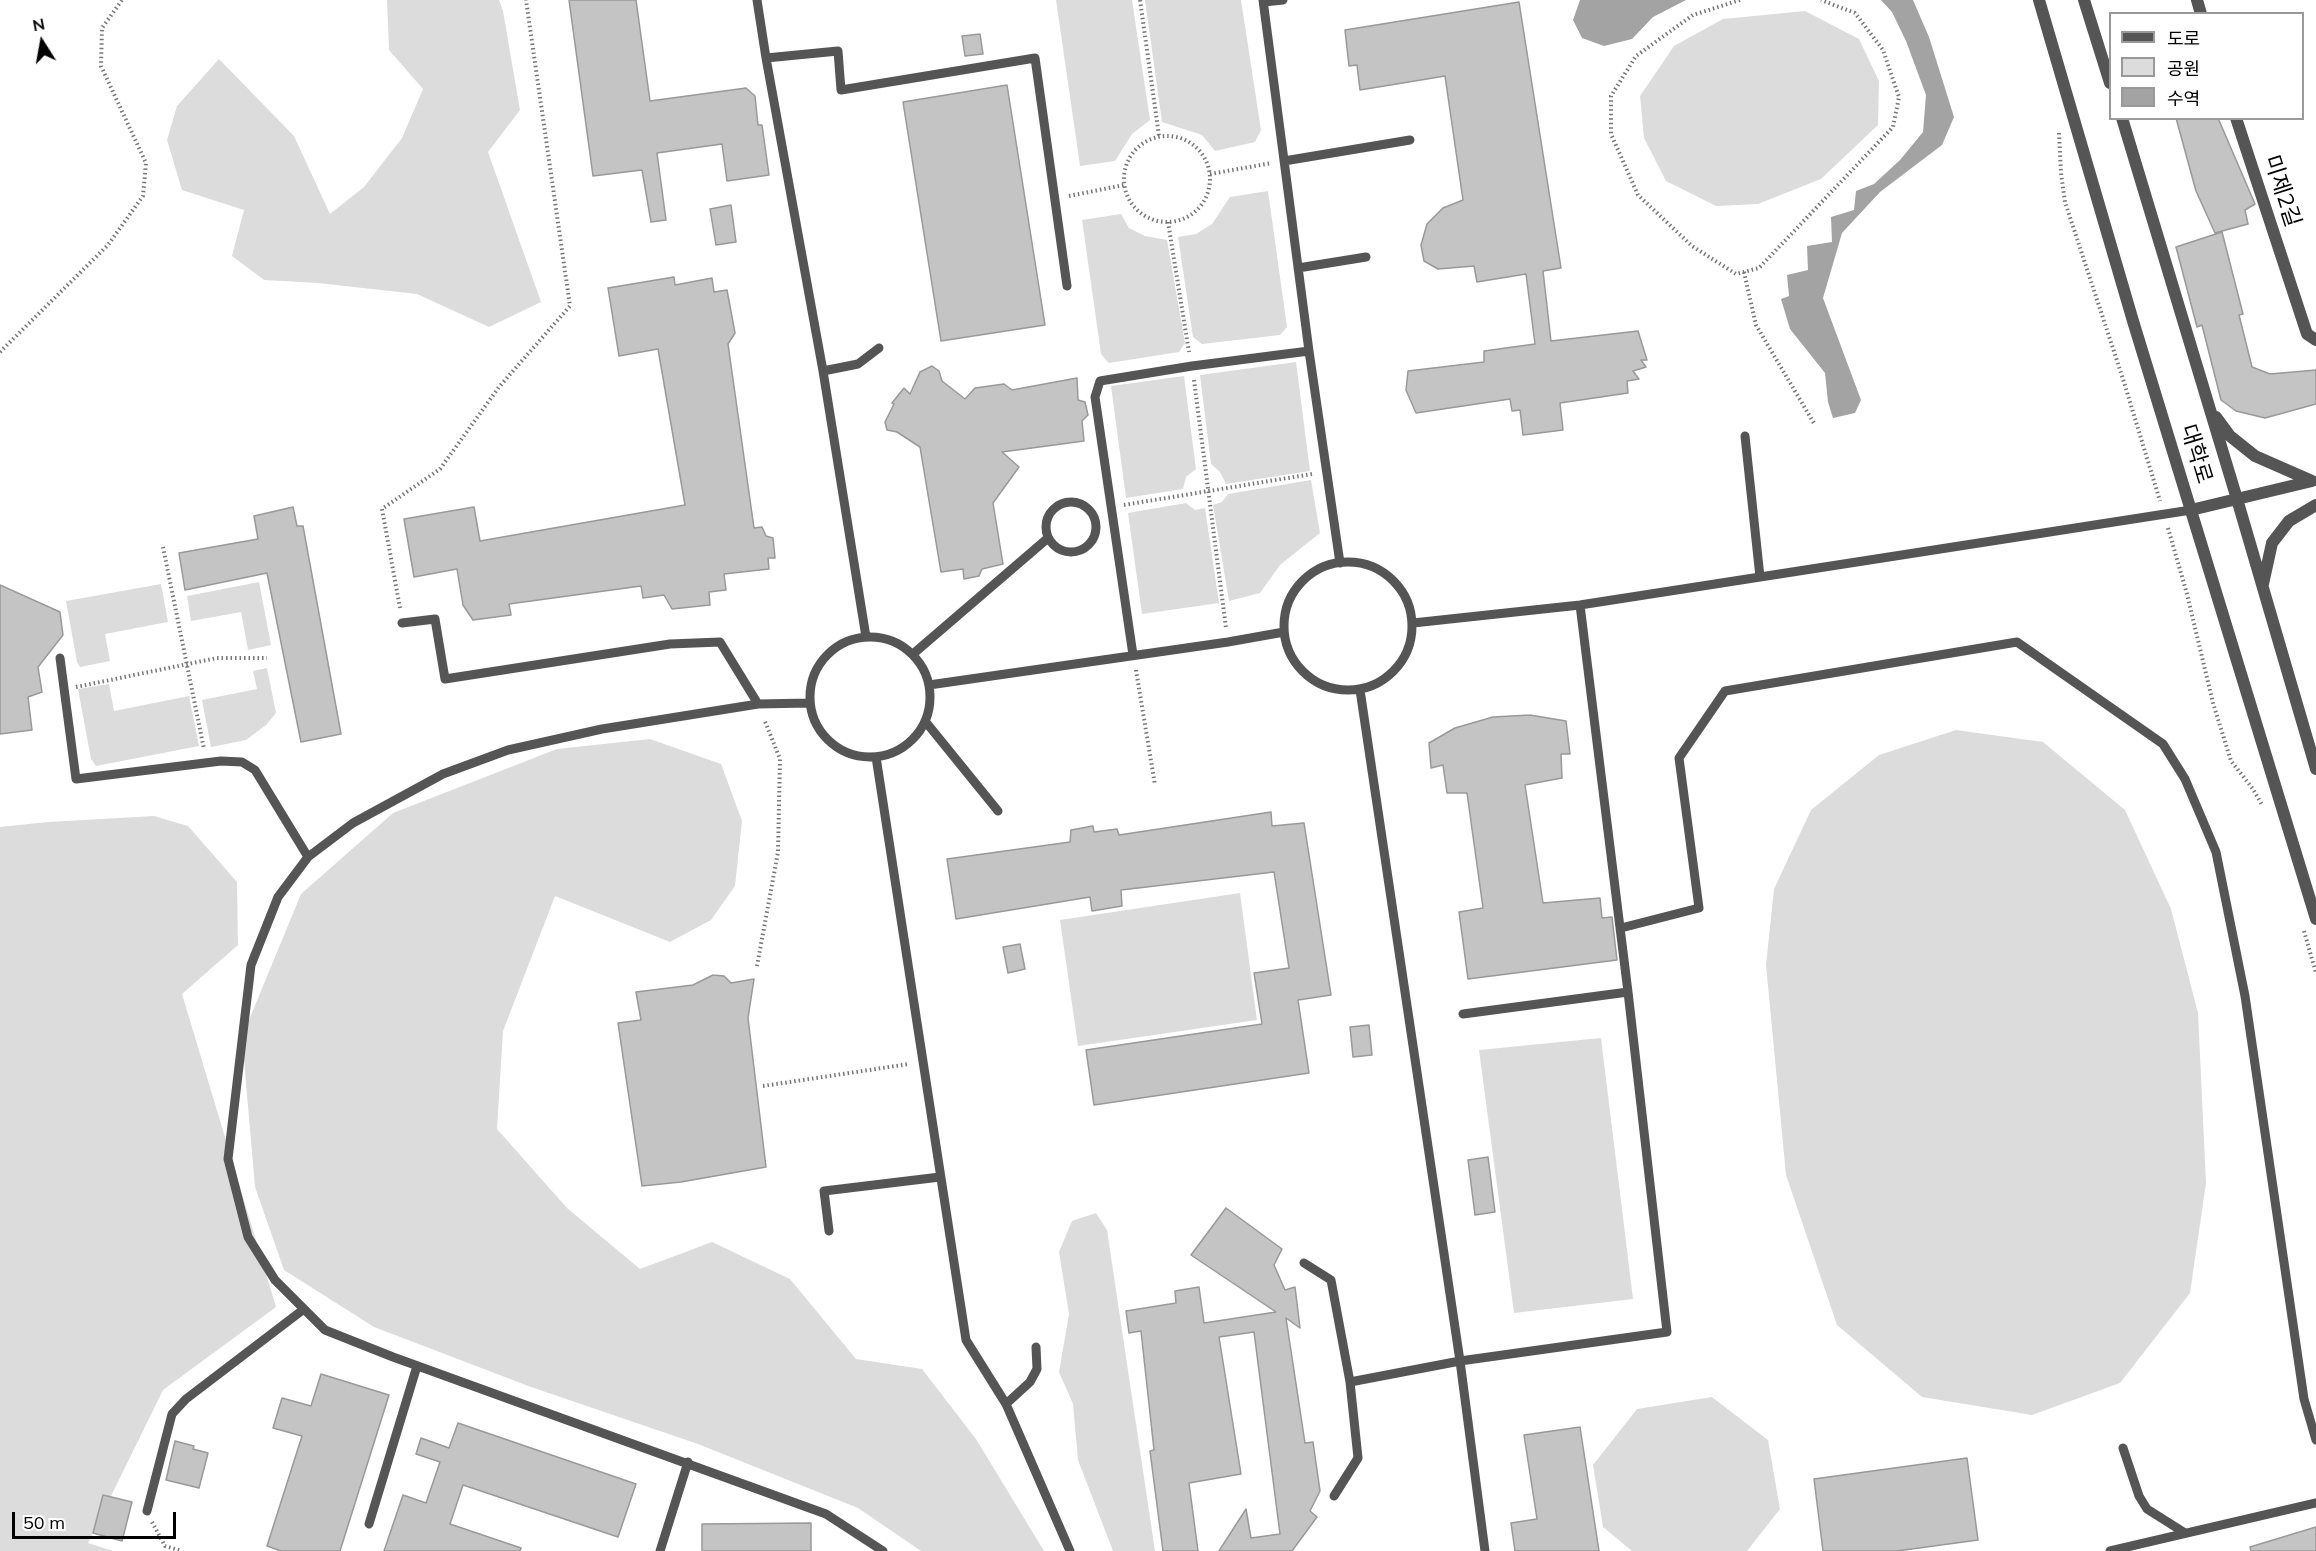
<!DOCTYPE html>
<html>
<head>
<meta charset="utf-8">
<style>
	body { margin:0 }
	#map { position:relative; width:2316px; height:1551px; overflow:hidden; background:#fff; font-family:Mulish,"Noto Sans KR",sans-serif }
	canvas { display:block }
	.legend { position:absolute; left:2109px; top:12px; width:195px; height:108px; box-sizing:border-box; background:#fff; border:2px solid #999; margin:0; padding:8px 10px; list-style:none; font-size:18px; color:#000 }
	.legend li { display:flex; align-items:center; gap:12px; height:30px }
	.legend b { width:30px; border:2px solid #999 }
	.north { position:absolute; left:12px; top:12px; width:60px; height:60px; -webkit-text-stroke:4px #fff; paint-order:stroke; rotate:349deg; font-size:16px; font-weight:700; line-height:24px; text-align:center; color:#000 }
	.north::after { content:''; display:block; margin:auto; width:21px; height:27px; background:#000; clip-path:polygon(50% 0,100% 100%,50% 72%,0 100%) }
	.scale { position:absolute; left:12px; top:1512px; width:164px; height:27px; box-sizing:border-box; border:3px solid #000; border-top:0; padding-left:8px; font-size:18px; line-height:21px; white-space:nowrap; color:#000; -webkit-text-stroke:4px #fff; paint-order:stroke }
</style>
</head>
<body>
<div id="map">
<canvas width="2316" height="1551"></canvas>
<ul class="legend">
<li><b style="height:8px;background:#555"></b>도로</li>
<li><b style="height:16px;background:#dcdcdc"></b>공원</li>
<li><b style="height:16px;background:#a3a3a3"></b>수역</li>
</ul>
<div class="north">N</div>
<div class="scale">50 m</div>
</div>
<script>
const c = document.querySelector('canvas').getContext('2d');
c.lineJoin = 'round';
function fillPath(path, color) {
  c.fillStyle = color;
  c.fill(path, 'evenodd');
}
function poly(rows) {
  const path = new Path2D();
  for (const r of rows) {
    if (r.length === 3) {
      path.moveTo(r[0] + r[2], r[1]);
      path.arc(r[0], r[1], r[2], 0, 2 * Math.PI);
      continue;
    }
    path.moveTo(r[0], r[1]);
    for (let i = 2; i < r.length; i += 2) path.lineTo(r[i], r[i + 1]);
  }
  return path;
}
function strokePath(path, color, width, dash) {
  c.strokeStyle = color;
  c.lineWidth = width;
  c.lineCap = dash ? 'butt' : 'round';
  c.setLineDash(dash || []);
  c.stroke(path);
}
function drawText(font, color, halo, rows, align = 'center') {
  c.font = font + ' Mulish,"Noto Sans KR",sans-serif';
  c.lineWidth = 5;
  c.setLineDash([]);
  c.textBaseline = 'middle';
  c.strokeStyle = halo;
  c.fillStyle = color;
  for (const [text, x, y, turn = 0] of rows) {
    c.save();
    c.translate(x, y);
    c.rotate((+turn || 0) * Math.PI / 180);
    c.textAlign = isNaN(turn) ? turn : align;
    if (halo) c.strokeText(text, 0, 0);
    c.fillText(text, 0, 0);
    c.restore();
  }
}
const green = poly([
	[387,0,499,0,503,11,520,110,488,152,541,302,489,327,417,294,318,283,264,280,232,256,244,210,182,190,167,140,177,106,219,59,294,136,330,214,364,187,402,138,423,89,389,50],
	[1056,0,1132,0,1150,120,1132,134,1115,161,1080,166],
	[1145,0,1241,0,1261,130,1255,142,1215,151,1202,135,1162,122],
	[1805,11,1859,39,1879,81,1878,125,1821,179,1758,204,1716,206,1666,181,1644,138,1640,96,1674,46,1723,19],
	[1268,191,1287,327,1280,335,1202,344,1193,337,1178,237,1196,234,1212,224,1230,197],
	[1121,214,1129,228,1145,236,1167,240,1185,343,1179,352,1109,363,1101,354,1082,220],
	[1296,362,1310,471,1226,484,1220,472,1211,464,1200,375],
	[1184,376,1196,469,1186,477,1183,489,1126,498,1111,386],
	[1311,480,1320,533,1280,565,1260,593,1229,601,1213,505,1222,502,1228,494],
	[1186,503,1195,510,1205,508,1219,603,1142,614,1128,513],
	[259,582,271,645,248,650,241,612,191,621,187,596],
	[161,584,168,622,105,634,110,661,80,667,77,662,66,601],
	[267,668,276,713,266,725,246,740,211,747,202,700,257,689,253,671],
	[109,684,114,711,189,696,199,746,96,766,91,759,78,689],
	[1956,730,2043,742,2125,810,2171,909,2198,1013,2206,1183,2190,1293,2120,1383,2032,1415,1922,1397,1837,1325,1786,1175,1766,965,1774,889,1811,810,1879,755],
	[650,739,721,764,742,821,735,886,711,920,670,942,555,896,503,1031,497,1129,567,1208,640,1269,712,1242,790,1279,856,1359,922,1369,976,1439,1044,1551,921,1551,858,1508,698,1444,531,1387,374,1327,284,1270,255,1187,242,1037,301,894,393,813,557,749],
	[154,816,188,826,237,882,238,945,182,994,276,1307,163,1390,88,1543,113,1551,0,1551,0,827,48,822],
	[1240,893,1257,1020,1078,1046,1060,920],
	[1601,1038,1633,1299,1514,1313,1479,1050],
	[1096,1213,1107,1230,1155,1551,1113,1551,1078,1460,1073,1404,1059,1372,1069,1314,1059,1252,1072,1221],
	[1712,1397,1768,1440,1780,1509,1747,1551,1632,1551,1603,1527,1593,1465,1637,1409]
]);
const water = poly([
	[1580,0,1686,0,1653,17,1632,39,1604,46,1582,38,1573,20],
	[1881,0,1913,0,1929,37,1954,117,1942,145,1880,192,1842,233,1823,298,1861,400,1855,413,1833,418,1828,402,1825,373,1790,329,1781,299,1789,296,1787,275,1808,270,1807,246,1832,242,1831,217,1854,210,1856,191,1874,184,1900,160,1923,132,1926,95,1906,41,1892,12]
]);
const building = poly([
	[569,0,636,0,650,101,746,88,755,96,758,125,762,125,769,175,727,181,722,144,657,153,666,220,651,222,642,170,593,176,569,0],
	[1519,2,1561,268,1543,271,1551,341,1638,331,1647,360,1641,360,1646,367,1633,371,1639,379,1627,381,1628,393,1560,403,1563,430,1523,435,1520,410,1512,411,1510,399,1416,413,1406,390,1408,371,1484,362,1484,351,1535,344,1526,274,1477,282,1474,266,1438,269,1424,261,1421,245,1427,224,1443,208,1463,200,1445,76,1360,90,1357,65,1349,66,1345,30,1519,2],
	[980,34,983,54,965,56,962,36,980,34],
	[1007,85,1045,325,941,341,903,102,1007,85],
	[2176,118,2218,118,2255,204,2245,210,2248,224,2215,233,2196,191,2176,118],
	[731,205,736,242,716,245,710,209,731,205],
	[2222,232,2243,314,2239,315,2252,367,2270,374,2316,370,2316,404,2265,418,2236,411,2221,400,2202,325,2197,327,2176,247,2222,232],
	[674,277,675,285,712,278,714,292,727,290,735,333,728,344,754,528,762,527,766,536,773,538,775,558,768,558,769,569,724,574,726,590,709,592,710,605,672,609,664,595,643,598,641,586,509,604,511,615,473,620,463,605,457,569,414,577,404,519,474,507,480,541,685,505,658,349,619,356,608,288,674,277],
	[932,366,939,371,942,381,965,399,975,388,1004,384,1012,390,1077,378,1078,400,1085,402,1088,415,1082,421,1084,441,1002,452,1019,467,993,503,1003,564,982,569,979,576,964,579,963,569,941,572,920,447,897,432,887,430,885,422,894,404,892,403,904,388,910,394,920,372,932,366],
	[293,507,297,526,303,526,341,734,301,742,267,573,185,590,179,553,258,539,254,516,293,507],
	[0,585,60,612,63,635,38,667,42,692,28,697,32,730,0,734,0,585],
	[1530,715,1566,721,1570,754,1561,754,1562,778,1525,785,1543,903,1600,898,1602,918,1612,917,1617,960,1468,979,1459,912,1483,908,1467,793,1447,793,1443,765,1431,768,1429,743,1455,728,1493,717,1530,715],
	[1271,812,1272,826,1304,823,1331,995,1298,1000,1309,1073,1094,1105,1086,1050,1262,1024,1254,973,1289,968,1274,872,1121,890,1122,906,1092,911,1090,897,956,919,947,859,1070,842,1071,830,1093,826,1094,832,1117,829,1119,835,1271,812],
	[1020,944,1025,969,1008,973,1003,947,1020,944],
	[713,975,724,976,731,983,754,979,748,1018,766,1167,681,1182,642,1186,618,1023,641,1020,636,992,693,985,713,975],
	[1369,1025,1372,1055,1353,1057,1350,1027,1369,1025],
	[1488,1157,1495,1212,1475,1215,1468,1160,1488,1157],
	[1226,1208,1282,1249,1274,1265,1285,1290,1295,1287,1300,1328,1286,1318,1305,1443,1313,1442,1320,1491,1310,1511,1317,1517,1292,1551,1219,1551,1246,1509,1251,1538,1280,1534,1254,1332,1219,1337,1241,1474,1189,1483,1198,1551,1163,1551,1150,1451,1154,1450,1141,1331,1129,1333,1126,1311,1176,1303,1175,1291,1199,1287,1204,1323,1276,1312,1191,1255,1226,1208],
	[321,1374,389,1395,340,1551,281,1551,267,1546,302,1436,273,1428,282,1398,311,1406,321,1374],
	[458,1423,636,1484,618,1537,463,1485,450,1524,521,1548,520,1551,384,1551,403,1495,426,1503,440,1462,416,1454,421,1438,449,1448,458,1423],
	[1580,1427,1599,1551,1515,1551,1511,1523,1537,1519,1524,1435,1580,1427],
	[175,1441,194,1446,193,1449,208,1453,199,1488,166,1480,175,1441],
	[1967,1458,1978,1540,1897,1551,1823,1551,1814,1479,1967,1458],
	[103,1495,132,1502,122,1541,93,1533,103,1495],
	[811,1523,811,1551,702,1551,702,1524,811,1523],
	[2316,1527,2316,1551,2251,1551,2250,1547,2316,1527]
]);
const path = poly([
	[1140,0,1159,136],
	[1740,0,1693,15,1636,56,1611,96,1611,134,1638,195,1692,246,1736,274,1759,268,1893,127,1899,97,1883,50,1855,13,1821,0],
	[2059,133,2061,173,2065,202,2123,379,2160,501],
	[1167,179,43],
	[1210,174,1272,163],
	[1069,196,1124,185],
	[1168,222,1189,352],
	[1744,272,1756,325,1815,425],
	[0,352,108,245,143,196,146,163,101,66,102,28,122,0],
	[1194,380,1226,628],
	[1124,505,1312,474],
	[2168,528,2187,594,2213,703,2231,761,2253,789,2262,805],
	[163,547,204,749],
	[400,608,382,509,440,469,499,387,570,306,526,0],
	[1136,670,1155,785],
	[76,687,217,658,267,658],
	[2304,931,2316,973],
	[757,966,778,852,780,759,764,719],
	[763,1086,909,1064],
	[152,1522,165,1546,182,1551]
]);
const service = poly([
	[757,0,766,58,823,371,866,637],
	[1263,0,1309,351,1340,563],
	[1264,2,1283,0],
	[766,58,838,51,841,90,1035,58,1067,286],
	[1284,161,1410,140],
	[1298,268,1366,257],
	[823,371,858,364,879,348],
	[1745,436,1760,577],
	[1071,527,25],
	[1348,626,64],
	[402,623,435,619,445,679,670,644,720,642,758,704],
	[1413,623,1580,605,2191,510],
	[870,697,60],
	[913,654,1048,538],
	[1133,655,1095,397,1100,381,1192,366,1309,351],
	[60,658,76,779,221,761,242,762,255,770,308,857],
	[929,685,1228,642,1284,632],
	[1360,690,1460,1361,1485,1551],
	[809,703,758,704,602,729,508,750,443,774,353,823,308,857,278,897,251,965,228,1159,248,1237,275,1280,325,1330,393,1357,826,1514,883,1551],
	[925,721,998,811],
	[876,757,966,1340,1006,1404,1070,1551],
	[1621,928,1699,908,1679,758,1725,691,2017,642,2163,744,2185,779,2216,852,2245,996,2304,1399,2316,1440],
	[1463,1014,1628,992],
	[829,1231,824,1191,940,1177],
	[1304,1263,1331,1280,1350,1382,1460,1361,1667,1332,1628,992,1580,605],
	[1006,1404,1030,1382,1037,1369,1036,1347],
	[2123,1448,2139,1496,2147,1509,2185,1533],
	[1334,1496,1358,1458,1350,1382],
	[147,1511,172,1414,186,1399,304,1309],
	[369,1524,417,1366],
	[660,1551,688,1462],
	[2110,1551,2316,1503]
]);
const minor = poly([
	[2197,0,2201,14],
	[2236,118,2307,334,2316,340]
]);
const tertiary = poly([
	[2039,0,2133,321,2316,919],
	[2084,0,2110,83],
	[2122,118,2237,499,2316,769],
	[2216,417,2230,436,2255,456,2312,481],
	[2191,510,2312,481],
	[2263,584,2272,543,2289,521,2316,505]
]);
const streetNames = [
	["미제2길",2282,191,72],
	["대학로",2196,454,73]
];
fillPath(green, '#dcdcdc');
fillPath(water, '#a3a3a3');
fillPath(building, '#c4c4c4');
strokePath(building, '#999', 1.5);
strokePath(path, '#777', 4, [1.5, 3]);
strokePath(service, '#555', 9);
strokePath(minor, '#555', 12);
strokePath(tertiary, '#555', 12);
drawText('22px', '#000', '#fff', streetNames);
</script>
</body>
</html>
